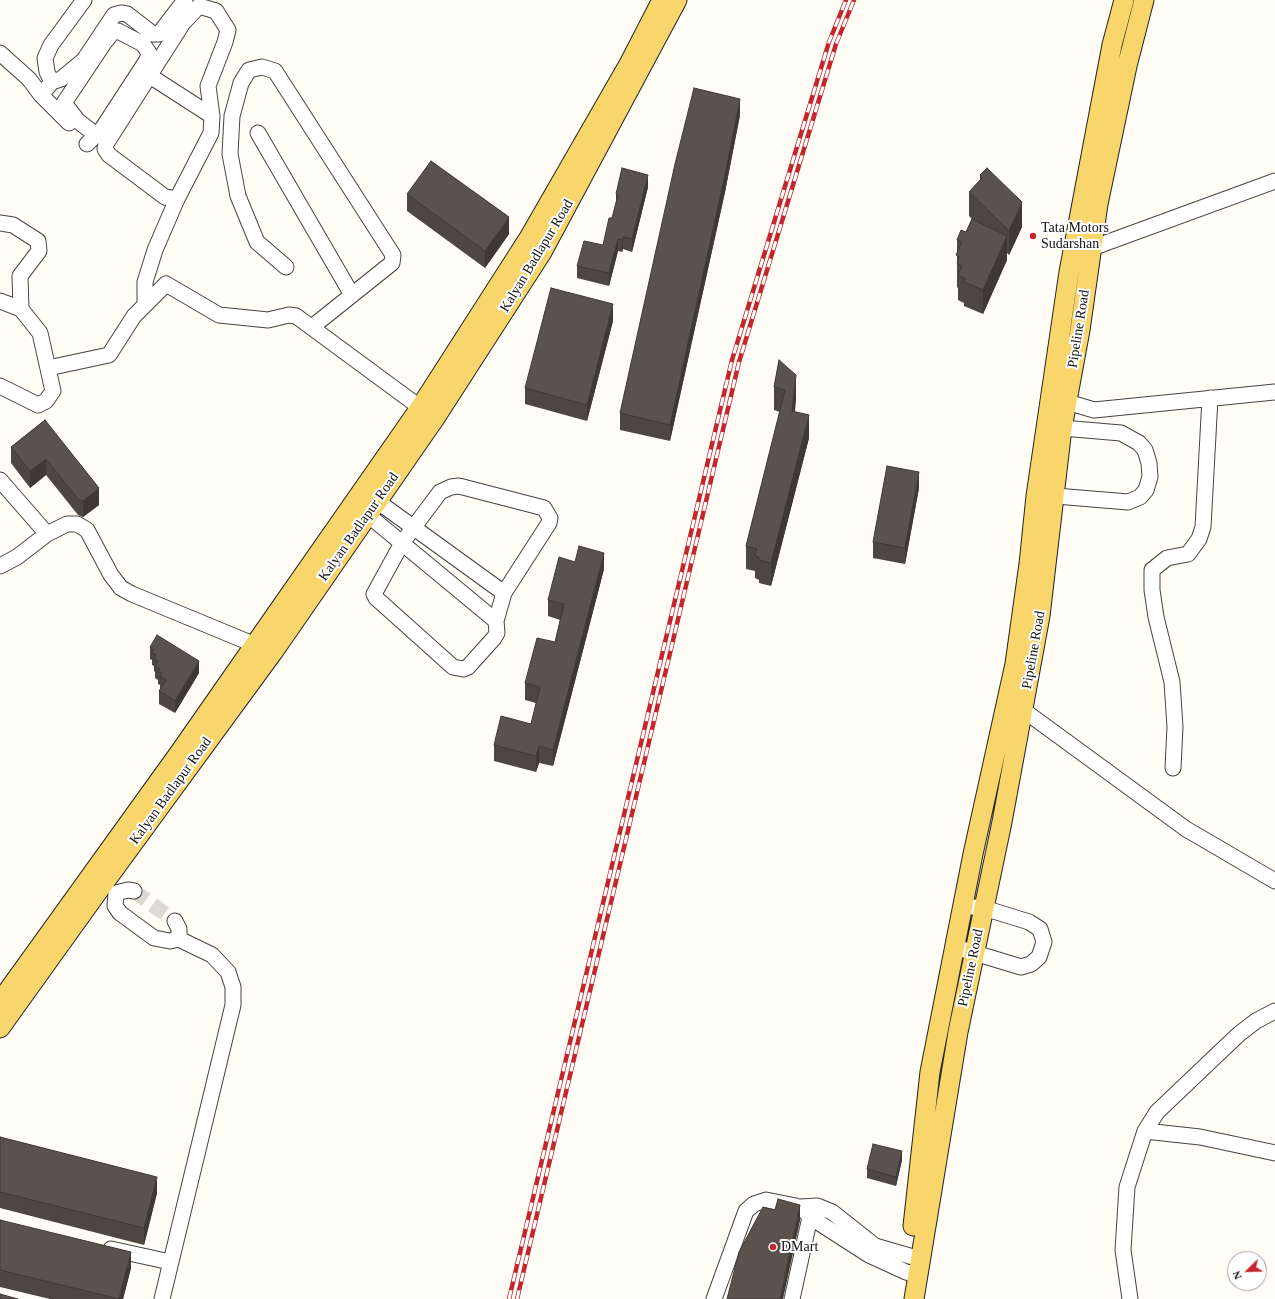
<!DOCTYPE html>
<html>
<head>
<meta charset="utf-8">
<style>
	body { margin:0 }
	#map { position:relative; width:1275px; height:1299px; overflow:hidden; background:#fffdf5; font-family:"Times New Roman",serif }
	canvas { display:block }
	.north { position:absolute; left:1227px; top:1251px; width:40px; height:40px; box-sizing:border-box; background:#fff; border:1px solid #a0a0a0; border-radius:50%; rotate:247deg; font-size:11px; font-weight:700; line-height:16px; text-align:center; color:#111 }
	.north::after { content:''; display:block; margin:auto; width:14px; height:18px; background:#c4262e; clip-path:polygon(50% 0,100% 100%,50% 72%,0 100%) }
</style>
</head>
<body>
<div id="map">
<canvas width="1275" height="1299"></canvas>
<div class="north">N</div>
</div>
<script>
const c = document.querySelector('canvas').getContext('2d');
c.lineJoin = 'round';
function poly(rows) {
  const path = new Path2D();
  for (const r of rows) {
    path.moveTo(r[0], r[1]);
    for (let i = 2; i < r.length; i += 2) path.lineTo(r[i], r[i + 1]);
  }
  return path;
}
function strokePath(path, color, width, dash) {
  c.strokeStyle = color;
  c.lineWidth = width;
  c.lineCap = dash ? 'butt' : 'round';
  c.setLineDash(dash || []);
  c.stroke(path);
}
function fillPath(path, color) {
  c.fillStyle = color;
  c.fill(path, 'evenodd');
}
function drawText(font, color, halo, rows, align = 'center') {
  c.font = font + ' "Times New Roman",serif';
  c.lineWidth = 4;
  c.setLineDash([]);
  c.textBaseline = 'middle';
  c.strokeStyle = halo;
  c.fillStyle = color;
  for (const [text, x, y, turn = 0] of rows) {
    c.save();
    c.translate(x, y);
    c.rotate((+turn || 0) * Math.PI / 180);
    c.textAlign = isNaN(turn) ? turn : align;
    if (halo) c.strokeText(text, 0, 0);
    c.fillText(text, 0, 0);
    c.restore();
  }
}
const minorTunnel = poly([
	[134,891,175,921]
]);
const minor = poly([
	[0,53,29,79,41,95,69,123],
	[150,76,212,116],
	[52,82,47,72,45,58,51,45,84,0],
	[41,95,52,82,61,79,84,60,114,15,121,13,127,14,153,34,159,34,185,0],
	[258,133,352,295],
	[87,144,102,129,147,60,149,53,143,44,118,31,112,33,104,43,64,103,78,121,96,135],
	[0,223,13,225,38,241,39,251,20,276,21,309],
	[1082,247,1092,248,1275,181],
	[286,267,257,242,238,196,230,154,232,116,241,83,249,70,262,67,275,71,393,255,392,263,312,327],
	[0,301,21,309,40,333,53,391,46,401,38,405,0,386],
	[145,305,145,282,155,250,177,199,211,133,212,116,208,86,225,42,228,30,216,11,199,6,183,23,106,144,105,149,109,155,165,197,177,199],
	[48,368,109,355,134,316,166,284,219,315,268,320,289,315,296,316,429,414],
	[1057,399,1094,410,1275,392],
	[0,480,47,534],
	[459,486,544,508,550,518,549,523,504,593,496,621,497,633,494,638,468,667,463,669,453,667,376,598,374,594,402,543,440,492,451,487,459,486],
	[1044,495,1128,502,1140,497,1146,490,1150,477,1149,463,1145,450,1139,443,1121,433,1062,428],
	[377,501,504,593],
	[368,515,496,621],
	[0,566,17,557,47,534,67,524,77,524,87,530,111,575,121,588,132,594,265,649],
	[1015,704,1186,829,1275,881],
	[1173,768,1175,727,1172,682,1156,617,1152,590,1152,570,1167,558,1188,554,1199,539,1203,527,1210,398],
	[116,893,115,906,120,913,154,938,170,941,179,939,212,955,228,972,233,987,233,1005,162,1299],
	[116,893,128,890,134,891],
	[175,921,179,929,179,939],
	[955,947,1021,967,1031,964,1039,957,1044,942,1040,929,1029,922,984,908,963,906],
	[1145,1131,1200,1137,1275,1153],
	[111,1249,170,1262],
	[918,1275,906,1272,869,1255,810,1217,801,1207,817,1206,832,1212,875,1246,920,1259],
	[714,1299,746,1211,754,1204,766,1200,796,1206],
	[792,1299,810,1217],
	[1130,1299,1123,1250,1127,1187,1145,1131,1157,1112,1239,1034,1256,1021,1275,1011]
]);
const major = poly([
	[0,1002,180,752,420,408,529,238,629,64,662,0],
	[0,1028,104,883,273,652,435,418,542,252,677,0],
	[913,1226,930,1072,973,854,1015,664,1029,564,1036,496,1069,272,1112,45,1124,0],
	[914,1299,958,1032,1002,822,1040,616,1062,428,1080,330,1098,204,1127,66,1144,0]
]);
const rail = poly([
	[509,1299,732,360,829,42,846,0],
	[517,1299,739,362,836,44,854,0]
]);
const wall = poly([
	[740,115,725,192,670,441,620,430,620,413],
	[987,168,1022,227,1009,255,1007,253,1007,260,983,314,964,306,964,303,958,300,958,288,957,287,957,240,966,232,972,219,969,216,969,192,980,180,980,175],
	[648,187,632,252,623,249,622,252,618,251,609,286,577,278,577,266,603,245,612,218,616,202,616,194],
	[407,194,509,234,485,268,407,211],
	[613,321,587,421,525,404,525,388],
	[779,360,796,398,795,412,809,438,771,586,759,583,759,580,755,578,755,571,746,569,746,546,780,412,774,410,774,387],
	[45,420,99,505,83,517,78,515,46,475,30,488,11,463,11,447],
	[919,488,905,564,873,558,873,542],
	[604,569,553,766,539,763,536,772,494,761,494,745,531,724,536,703,525,700,525,683,555,642,560,620,548,616,548,600],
	[150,647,199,673,175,713,159,704,159,691,161,689,160,689,160,685,158,684,158,680,155,678,155,672,154,671,154,666,152,665,152,660,150,659],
	[0,1137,157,1193,144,1245,0,1208],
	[902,1160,896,1186,867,1178,867,1169],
	[0,1220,131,1268,123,1299,50,1299,0,1287]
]);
const shadedWall = poly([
	[740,99,740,115,725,192,670,441,670,425],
	[648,175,648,187,632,252,632,239],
	[1022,202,1022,227,1009,255,1009,231],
	[509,217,509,234,485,268,485,251],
	[1007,236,1007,260,983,314,983,290],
	[623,237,623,249,622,252,622,240],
	[618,239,618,251,609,286,609,273],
	[613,304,613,321,587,421,587,405],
	[796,375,796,398,792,434,792,411],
	[809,415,809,438,771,586,771,563],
	[46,459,46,475,30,488,30,471],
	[919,472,919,488,905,564,905,548],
	[99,488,99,505,83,517,83,501],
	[604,553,604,569,553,766,553,750],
	[199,661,199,673,175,713,175,701],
	[539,746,539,763,536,772,536,756],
	[902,1151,902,1160,896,1186,896,1177],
	[157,1177,157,1193,144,1245,144,1228],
	[800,1205,800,1221,783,1299,780,1299],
	[131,1252,131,1268,123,1299,119,1299]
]);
const building = poly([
	[694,88,740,99,725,175,670,425,620,413,675,164,694,88],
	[431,161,509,217,485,251,407,194,431,161],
	[622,168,648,175,632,239,623,237,622,240,618,239,609,273,577,266,584,241,603,245,609,218,612,218,618,195,616,194,622,168],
	[987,168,1022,202,1009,231,969,192,982,178,980,175,987,168],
	[972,219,1007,236,983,290,964,282,966,279,958,275,962,266,957,263,959,257,956,255,962,242,957,240,961,230,966,232,972,219],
	[551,288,613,304,587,405,525,388,551,288],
	[779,360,796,375,792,411,809,415,771,563,759,560,759,557,755,556,757,549,746,546,785,390,774,387,779,360],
	[45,420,99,488,83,501,78,499,46,459,30,471,11,447,45,420],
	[887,466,919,472,905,548,873,542,887,466],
	[579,546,604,553,553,750,539,746,536,756,494,745,501,716,531,724,540,687,525,683,537,638,555,642,564,604,548,600,559,557,575,562,579,546],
	[157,635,199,661,175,701,159,691,166,680,160,676,162,673,158,672,160,669,155,666,158,661,154,659,156,655,152,653,154,649,150,647,157,635],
	[0,1137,157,1177,144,1228,0,1192,0,1137],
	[873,1144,902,1151,896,1177,867,1169,873,1144],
	[778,1199,800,1205,780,1299,727,1299,739,1252,763,1207,775,1210,778,1199],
	[0,1220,131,1252,119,1299,0,1270,0,1220],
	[0,1294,18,1299,0,1299,0,1294]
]);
const markers = [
	[1033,236,4,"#c4262e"],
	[773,1247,4,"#c4262e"]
];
const poiNames = [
	["Tata Motors",1041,228],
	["Sudarshan",1041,244],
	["DMart",781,1247]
];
const streetNames = [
	["Kalyan Badlapur Road",537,256,-59],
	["Pipeline Road",1079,329,-81],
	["Kalyan Badlapur Road",359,527,-55],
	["Pipeline Road",1034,650,-80],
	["Kalyan Badlapur Road",171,791,-54],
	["Pipeline Road",971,968,-78]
];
strokePath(minorTunnel, '#dbdad3', 15, [15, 8]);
strokePath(minor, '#444', 17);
strokePath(major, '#222', 21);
strokePath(minor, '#fff', 15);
strokePath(major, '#f9d66b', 19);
strokePath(rail, '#c4262e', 4.5);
strokePath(rail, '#fff', 3, [9]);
fillPath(wall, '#4d4742');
fillPath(shadedWall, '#3f3936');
fillPath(building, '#5a524d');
strokePath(building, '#3f3936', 1);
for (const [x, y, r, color] of markers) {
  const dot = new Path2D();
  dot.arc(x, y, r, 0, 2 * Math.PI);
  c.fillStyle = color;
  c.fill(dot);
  strokePath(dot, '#fff', 1.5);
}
drawText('14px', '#111', '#fff', poiNames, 'left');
drawText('14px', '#111', '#fff', streetNames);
</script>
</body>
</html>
